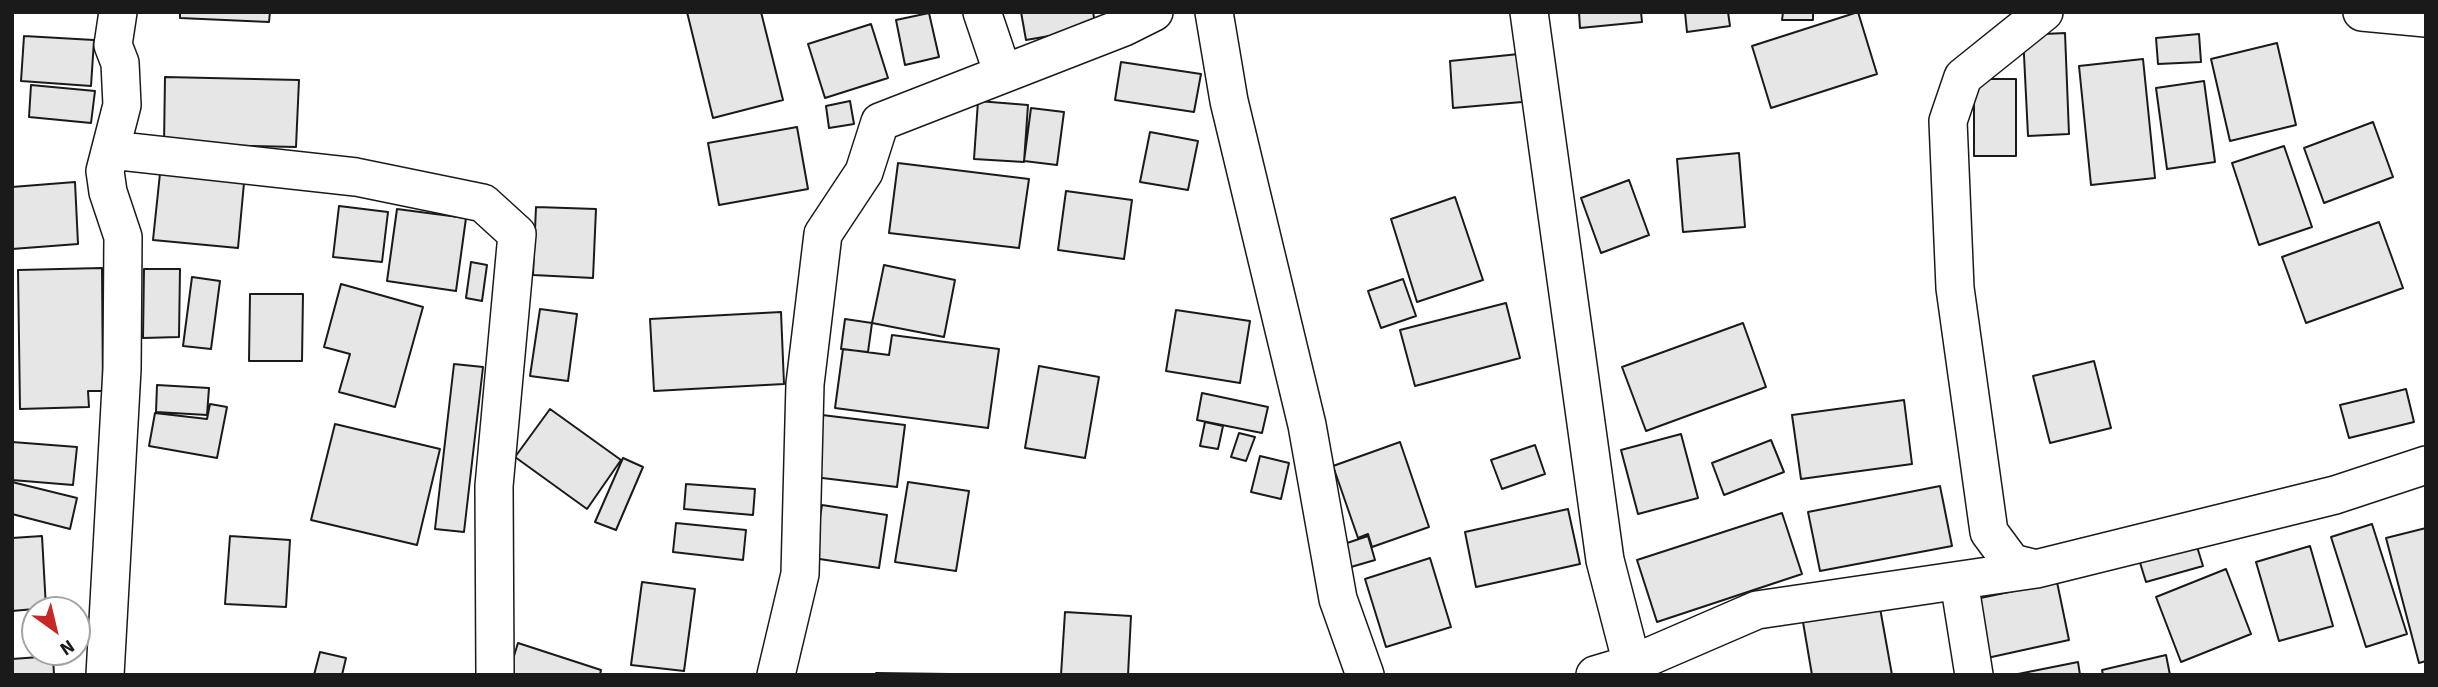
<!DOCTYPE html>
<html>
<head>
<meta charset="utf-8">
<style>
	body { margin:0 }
	#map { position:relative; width:2438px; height:687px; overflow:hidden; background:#fff; font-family:"Source Sans 3",sans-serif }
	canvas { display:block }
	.frame { position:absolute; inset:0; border:14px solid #1a1a1a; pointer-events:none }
	.north { position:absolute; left:21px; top:596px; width:70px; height:70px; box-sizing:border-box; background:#fff; border:2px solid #a3a3a3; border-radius:50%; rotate:146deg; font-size:19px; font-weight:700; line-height:28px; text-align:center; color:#1a1a1a }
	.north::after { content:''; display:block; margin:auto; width:24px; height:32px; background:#c62828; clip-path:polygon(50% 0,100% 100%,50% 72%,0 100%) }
</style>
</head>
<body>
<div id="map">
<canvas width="2438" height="687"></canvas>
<div class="frame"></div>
<div class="north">N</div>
</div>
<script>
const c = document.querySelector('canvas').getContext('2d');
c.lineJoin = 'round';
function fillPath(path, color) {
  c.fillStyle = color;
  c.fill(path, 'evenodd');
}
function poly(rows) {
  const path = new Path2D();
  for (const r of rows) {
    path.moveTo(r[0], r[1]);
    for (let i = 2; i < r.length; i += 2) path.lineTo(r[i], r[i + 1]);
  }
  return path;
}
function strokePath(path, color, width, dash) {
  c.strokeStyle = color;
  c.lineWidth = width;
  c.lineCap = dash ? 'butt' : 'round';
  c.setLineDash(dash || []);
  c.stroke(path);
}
const building = poly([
	[180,12,270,12,269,22,180,18,180,12],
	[687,12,761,12,783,100,713,118,687,12],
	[1021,12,1093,12,1096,28,1026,40,1021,12],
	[1579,12,1641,12,1642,22,1580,28,1579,12],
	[1685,12,1728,12,1730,26,1687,32,1685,12],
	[1783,12,1813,12,1813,20,1782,20,1783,12],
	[1858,12,1877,74,1771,108,1752,46,1858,12],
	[929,13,939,57,905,65,896,20,929,13],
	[871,24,888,78,825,98,808,44,871,24],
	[2065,33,2069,134,2028,136,2023,35,2065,33],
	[2199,34,2201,62,2158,64,2156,38,2199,34],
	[24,36,94,40,91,86,21,81,24,36],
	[2277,43,2296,125,2230,141,2211,59,2277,43],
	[1519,54,1522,102,1453,108,1450,61,1519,54],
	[2143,59,2155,178,2091,185,2079,66,2143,59],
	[1121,62,1201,74,1194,112,1115,100,1121,62],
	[165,77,299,80,296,147,164,144,165,77],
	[1974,79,2016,79,2016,156,1974,156,1974,79],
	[2204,81,2215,162,2167,169,2156,88,2204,81],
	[31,85,95,91,91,123,29,117,31,85],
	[850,101,854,124,829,128,826,106,850,101],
	[978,101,1028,105,1024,162,974,159,978,101],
	[1031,108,1064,112,1057,165,1024,161,1031,108],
	[2373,122,2393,177,2324,203,2304,148,2373,122],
	[797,127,808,189,719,205,708,143,797,127],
	[1150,132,1198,141,1188,190,1140,182,1150,132],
	[2284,146,2312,227,2259,245,2232,163,2284,146],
	[1739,153,1745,227,1683,232,1677,159,1739,153],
	[898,163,1029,179,1019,248,889,233,898,163],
	[161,164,245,172,238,248,153,240,161,164],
	[1629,180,1649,235,1601,253,1581,198,1629,180],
	[75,182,78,244,12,249,12,187,75,182],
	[1066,191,1132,200,1124,259,1058,250,1066,191],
	[1455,197,1483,280,1417,302,1391,219,1455,197],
	[339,206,388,212,382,262,333,257,339,206],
	[536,207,596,209,593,278,533,275,536,207],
	[397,209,466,218,456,291,387,281,397,209],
	[2379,222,2403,288,2306,323,2282,257,2379,222],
	[471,262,487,265,482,301,466,298,471,262],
	[884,265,955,280,944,337,872,323,884,265],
	[102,268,103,391,88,391,89,407,20,409,18,270,102,268],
	[144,269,180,269,179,337,143,338,144,269],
	[192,277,220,281,211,349,183,346,192,277],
	[1403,279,1416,316,1381,328,1368,291,1403,279],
	[341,284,423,307,395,407,339,392,350,354,324,347,341,284],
	[250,294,303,294,302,361,249,361,250,294],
	[1506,303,1520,358,1415,386,1400,330,1506,303],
	[540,309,577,314,568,381,530,376,540,309],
	[1176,310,1250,321,1240,383,1166,371,1176,310],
	[781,312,784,384,654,391,650,319,781,312],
	[845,319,872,323,868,352,841,349,845,319],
	[1743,323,1766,387,1646,431,1622,367,1743,323],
	[892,335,999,349,988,428,835,408,843,349,889,355,892,335],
	[2094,361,2111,428,2050,443,2033,376,2094,361],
	[454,364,483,367,464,532,435,529,454,364],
	[1039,366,1099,377,1085,458,1025,448,1039,366],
	[157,385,209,388,207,415,156,412,157,385],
	[2406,389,2414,422,2349,438,2340,405,2406,389],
	[1202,393,1268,407,1262,433,1197,420,1202,393],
	[1904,400,1912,464,1801,479,1792,415,1904,400],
	[210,404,227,407,217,458,149,446,155,413,207,419,210,404],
	[550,409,621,460,587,509,515,457,550,409],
	[822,415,905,425,897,487,814,477,822,415],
	[1205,422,1223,426,1218,449,1200,446,1205,422],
	[335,424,440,449,417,545,311,520,335,424],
	[1239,433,1255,437,1246,461,1231,457,1239,433],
	[1681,434,1698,498,1638,514,1621,450,1681,434],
	[1771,440,1784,472,1724,495,1712,463,1771,440],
	[12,442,77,447,73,485,12,480,12,442],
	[1400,442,1429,527,1372,547,1368,534,1358,538,1333,466,1400,442],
	[1535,445,1545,474,1502,489,1491,460,1535,445],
	[1260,456,1289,463,1281,499,1251,492,1260,456],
	[623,458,643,467,616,530,595,522,623,458],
	[12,482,77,498,70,529,12,514,12,482],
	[908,482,969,491,956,571,895,562,908,482],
	[686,484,755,489,753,515,684,509,686,484],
	[1940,486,1952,546,1820,571,1808,512,1940,486],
	[822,505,887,515,879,568,813,558,822,505],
	[1568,509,1580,564,1476,587,1465,532,1568,509],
	[1782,513,1802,574,1657,622,1637,560,1782,513],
	[676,523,746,530,743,560,673,552,676,523],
	[2372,524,2407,634,2366,647,2331,537,2372,524],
	[2426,528,2426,661,2419,663,2386,538,2426,528],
	[42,536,46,608,12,611,12,538,42,536],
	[230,536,290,540,286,607,225,604,230,536],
	[1368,536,1375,560,1351,567,1344,544,1368,536],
	[2194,537,2203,566,2146,582,2137,553,2194,537],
	[2310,546,2333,626,2279,641,2256,562,2310,546],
	[1430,558,1451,627,1386,647,1365,579,1430,558],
	[2226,569,2251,634,2181,662,2156,597,2226,569],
	[642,582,695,589,684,671,631,665,642,582],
	[2057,582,2069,640,1978,660,1966,601,2057,582],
	[1880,608,1892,675,1812,675,1803,622,1880,608],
	[1065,612,1131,616,1128,675,1061,675,1065,612],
	[518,643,601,670,600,675,508,675,518,643],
	[320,652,346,658,342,675,314,675,320,652],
	[2166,655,2170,675,2103,675,2102,670,2166,655],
	[53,656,54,675,12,675,12,659,53,656],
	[2078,662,2080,675,2013,675,2078,662],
	[876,673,950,674,876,675,876,673]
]);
const street = poly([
	[982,12,1003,74],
	[1214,12,1229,101,1307,425,1338,599,1365,675],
	[1529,12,1605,560,1632,664],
	[2362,12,2426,18],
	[111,150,356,177,483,203,517,234,494,486,495,675],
	[2036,569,2012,563,1989,532,1955,288,1948,121,1963,77,2044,12],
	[1959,581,1974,675],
	[105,675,122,369,123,237,108,192,105,171,122,105,120,63,113,45,118,12],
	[776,675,800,574,805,384,823,234,864,172,880,122,1124,27,1154,12],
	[1595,675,1632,664,1757,610,2036,569,2335,495,2426,465]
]);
fillPath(building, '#e6e6e6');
strokePath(building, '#1a1a1a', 2);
strokePath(street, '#1a1a1a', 40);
strokePath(street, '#fff', 37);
</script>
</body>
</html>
